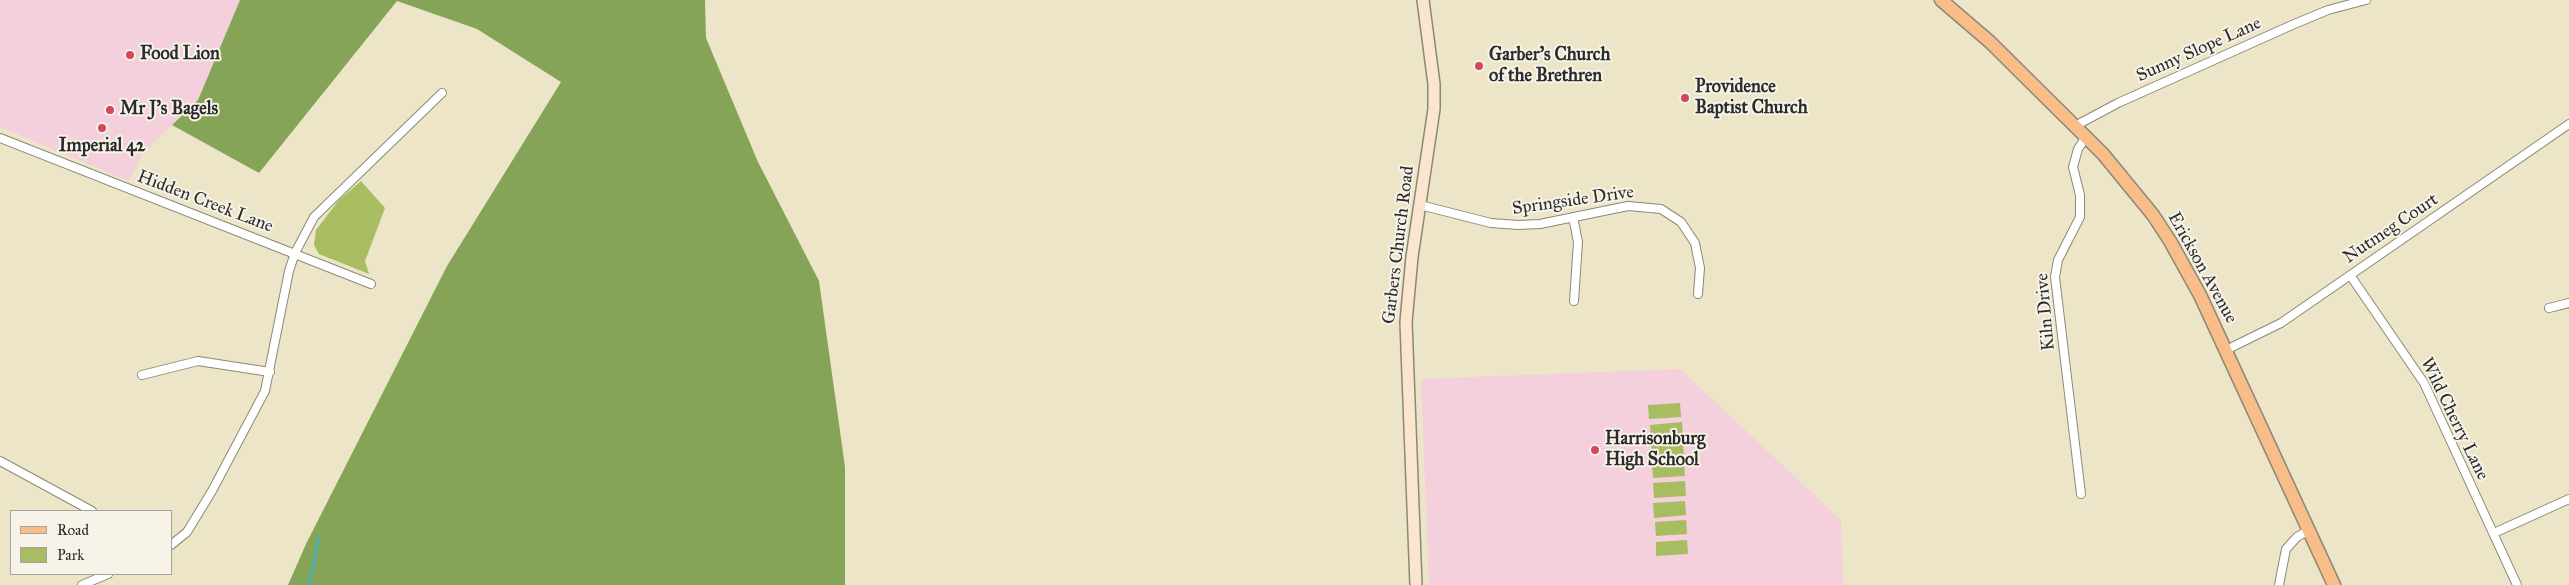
<!DOCTYPE html>
<html>
<head>
<meta charset="utf-8">
<style>
	body { margin:0 }
	#map { position:relative; width:2569px; height:585px; overflow:hidden; background:#ece5c7; font-family:"IM FELL Great Primer",serif }
	canvas { display:block }
	.legend { position:absolute; left:10px; top:510px; width:162px; height:65px; box-sizing:border-box; background:#f7f3e8; border:1px solid #a5a39c; margin:0; padding:6px 9px; list-style:none; font-size:15px; color:#2b2b2b }
	.legend li { display:flex; align-items:center; gap:10px; height:25px }
	.legend b { width:25px; border:1px solid #a5a39c }
</style>
</head>
<body>
<div id="map">
<canvas width="2569" height="585"></canvas>
<ul class="legend">
<li><b style="height:6px;background:#f8bd88"></b>Road</li>
<li><b style="height:14px;background:#a8bc61"></b>Park</li>
</ul>
</div>
<script>
const c = document.querySelector('canvas').getContext('2d');
c.lineJoin = 'round';
function fillPath(path, color) {
  c.fillStyle = color;
  c.fill(path, 'evenodd');
}
function poly(rows) {
  const path = new Path2D();
  for (const r of rows) {
    path.moveTo(r[0], r[1]);
    for (let i = 2; i < r.length; i += 2) path.lineTo(r[i], r[i + 1]);
  }
  return path;
}
function strokePath(path, color, width, dash) {
  c.strokeStyle = color;
  c.lineWidth = width;
  c.lineCap = dash ? 'butt' : 'round';
  c.setLineDash(dash || []);
  c.stroke(path);
}
function drawText(font, color, halo, rows, align = 'center') {
  c.font = font + ' "IM FELL Great Primer",serif';
  c.lineWidth = 4;
  c.setLineDash([]);
  c.textBaseline = 'middle';
  c.strokeStyle = halo;
  c.fillStyle = color;
  for (const [text, x, y, turn = 0] of rows) {
    c.save();
    c.translate(x, y);
    c.rotate((+turn || 0) * Math.PI / 180);
    c.textAlign = isNaN(turn) ? turn : align;
    if (halo) c.strokeText(text, 0, 0);
    c.fillText(text, 0, 0);
    c.restore();
  }
}
const built = poly([
	[0,0,240,0,198,100,143,153,129,181,0,127],
	[1680,369,1841,520,1843,585,1429,585,1421,379]
]);
const green = poly([
	[361,181,385,208,365,261,369,274,319,254,314,245,316,230,339,200],
	[1680,403,1681,417,1649,419,1648,405],
	[1682,422,1683,437,1651,439,1650,425],
	[1683,443,1684,457,1652,459,1651,445],
	[1684,462,1685,476,1653,478,1652,464],
	[1685,481,1686,496,1654,498,1653,483],
	[1685,501,1686,515,1654,518,1653,503],
	[1686,520,1687,534,1656,536,1655,522],
	[1687,540,1688,554,1656,556,1656,542]
]);
const forest = poly([
	[240,0,705,0,706,38,758,162,819,281,845,467,845,585,288,585,306,544,447,266,561,82,477,29,397,1,259,173,172,125,198,100]
]);
const stream = poly([
	[309,585,319,538]
]);
const street = poly([
	[2075,126,2118,103,2292,25,2328,10,2366,0],
	[0,138,371,284],
	[1420,205,1491,223,1518,225,1540,224,1628,206,1661,209,1681,222,1695,243,1700,268,1698,294],
	[1573,217,1578,242,1574,301],
	[2350,275,2424,383,2517,585],
	[2549,308,2569,303],
	[2226,350,2281,323,2569,124],
	[142,375,198,361,270,372],
	[0,461,92,511],
	[2081,494,2055,277,2058,260,2080,217,2080,195,2073,167,2078,149,2086,137],
	[2494,533,2569,499],
	[171,545,187,532,212,491,265,391,289,271,295,253,314,217,442,93],
	[82,585,108,574],
	[2279,585,2286,549,2297,537,2309,530]
]);
const secondary = poly([
	[1416,585,1406,322,1412,257,1434,109,1434,84,1423,0]
]);
const primary = poly([
	[1941,0,1990,42,2103,154,2153,215,2170,241,2200,295,2334,585]
]);
const markers = [
	[130,55,5,"#d1495b"],
	[1479,66,5,"#d1495b"],
	[1685,98,5,"#d1495b"],
	[110,110,5,"#d1495b"],
	[102,128,5,"#d1495b"],
	[1595,450,5,"#d1495b"]
];
const streetNames = [
	["Sunny Slope Lane",2199,50,-24],
	["Springside Drive",1573,201,-8],
	["Hidden Creek Lane",205,202,21],
	["Nutmeg Court",2391,229,-34],
	["Garbers Church Road",1399,245,-83],
	["Erickson Avenue",2202,268,61],
	["Kiln Drive",2046,312,-95],
	["Wild Cherry Lane",2454,419,64]
];
const poiNames = [
	["Food Lion",140,55],
	["Garber's Church",1489,56],
	["of the Brethren",1489,77],
	["Providence",1695,88],
	["Baptist Church",1695,109],
	["Mr J's Bagels",120,110],
	["Imperial 42",102,147,"center"],
	["Harrisonburg",1605,440],
	["High School",1605,461]
];
fillPath(built, '#f4cfdc');
fillPath(green, '#a8bc61');
fillPath(forest, '#86a457');
strokePath(stream, '#44b1c1', 2.5);
strokePath(street, '#8c8879', 10);
strokePath(secondary, '#8c8879', 14);
strokePath(primary, '#8c8879', 15);
strokePath(street, '#fff', 8);
strokePath(secondary, '#fce5cf', 11);
strokePath(primary, '#f8bd88', 12);
for (const [x, y, r, color] of markers) {
  const dot = new Path2D();
  dot.arc(x, y, r, 0, 2 * Math.PI);
  c.fillStyle = color;
  c.fill(dot);
  strokePath(dot, '#f7f3e8', 2);
}
drawText('18px', '#2b2b2b', '#f7f3e8', streetNames);
drawText('bold 18px', '#2b2b2b', '#f7f3e8', poiNames, 'left');
</script>
</body>
</html>
